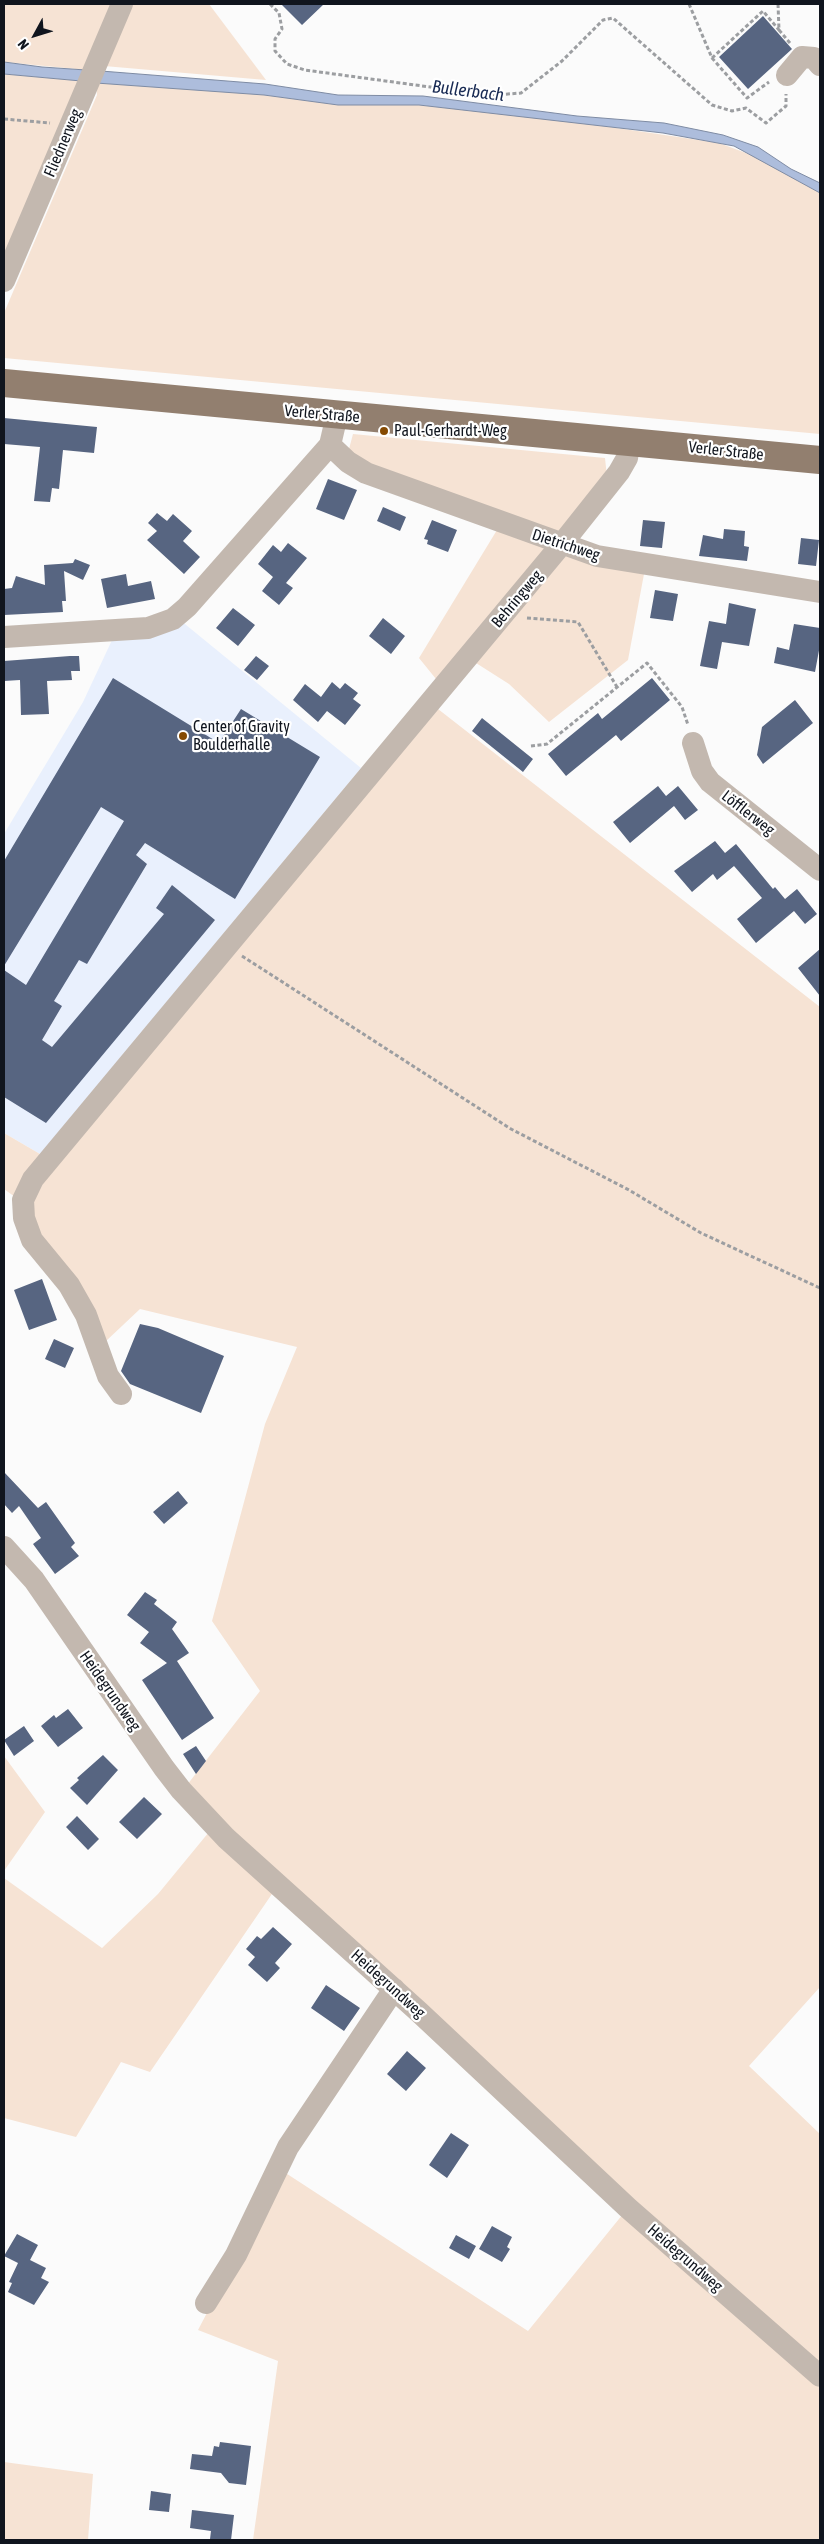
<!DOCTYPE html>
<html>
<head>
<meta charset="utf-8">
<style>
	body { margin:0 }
	#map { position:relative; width:824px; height:2544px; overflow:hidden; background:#fbfbfb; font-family:"Asap Condensed",sans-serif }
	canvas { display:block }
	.frame { position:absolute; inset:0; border:5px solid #10151e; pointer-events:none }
	.north { position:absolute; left:10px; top:10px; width:50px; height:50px; -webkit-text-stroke:4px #fff; paint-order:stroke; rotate:231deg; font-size:14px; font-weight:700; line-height:20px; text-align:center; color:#10151e }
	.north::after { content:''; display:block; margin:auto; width:18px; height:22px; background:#10151e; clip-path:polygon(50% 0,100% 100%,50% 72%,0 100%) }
</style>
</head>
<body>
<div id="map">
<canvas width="824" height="2544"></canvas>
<div class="frame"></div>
<div class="north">N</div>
</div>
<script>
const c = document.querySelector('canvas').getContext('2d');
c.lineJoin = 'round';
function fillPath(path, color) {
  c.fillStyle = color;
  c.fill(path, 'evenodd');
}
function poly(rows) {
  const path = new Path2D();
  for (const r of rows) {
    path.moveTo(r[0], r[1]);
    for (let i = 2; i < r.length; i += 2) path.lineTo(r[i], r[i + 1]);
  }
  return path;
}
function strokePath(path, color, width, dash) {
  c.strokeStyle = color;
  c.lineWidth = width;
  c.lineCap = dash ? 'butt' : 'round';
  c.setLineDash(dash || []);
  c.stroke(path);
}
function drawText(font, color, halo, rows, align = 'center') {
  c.font = font + ' "Asap Condensed",sans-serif';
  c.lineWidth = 4.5;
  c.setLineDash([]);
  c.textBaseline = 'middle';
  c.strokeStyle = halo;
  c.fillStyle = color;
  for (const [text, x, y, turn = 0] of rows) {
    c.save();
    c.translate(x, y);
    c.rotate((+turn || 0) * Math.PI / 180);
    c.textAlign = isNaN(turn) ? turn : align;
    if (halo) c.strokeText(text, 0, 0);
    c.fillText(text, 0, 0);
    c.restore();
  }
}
const built = poly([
	[180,620,361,768,40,1154,4,1133,4,834,83,702,113,638]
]);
const green = poly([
	[4,4,114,4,86,70,4,62],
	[133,4,209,4,266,80,104,66],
	[4,74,81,81,4,265],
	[96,83,264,95,338,105,419,105,576,122,719,143,754,156,820,193,820,434,4,358,4,313,97,95],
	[353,434,605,458,607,477,436,679,419,658,497,530,368,467,349,449],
	[568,553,644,574,628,660,549,722,509,684,476,663],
	[438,709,820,1007,820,1987,749,2066,820,2134,820,2365,632,2202,231,1831,187,1785,260,1691,212,1621,265,1424,297,1347,140,1309,105,1342,29,1217,38,1184],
	[4,1133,40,1154,15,1197,4,1189],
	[4,1756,45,1812,4,1871],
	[209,1832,274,1891,150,2072,121,2062,76,2137,4,2118,4,1878,102,1948,158,1894],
	[278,2168,528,2331,623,2214,820,2388,820,2540,253,2540,278,2361,198,2330,263,2206],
	[4,2462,93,2474,88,2540,4,2540]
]);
const water = poly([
	[4,62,42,67,86,70,81,81,4,74,4,62],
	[101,71,265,84,338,95,423,96,577,116,664,123,723,135,758,147,791,169,820,183,820,193,734,146,663,133,419,105,338,105,264,95,96,83,101,71]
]);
const building = poly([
	[281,4,324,4,302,25],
	[763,16,792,49,748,89,719,57],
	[4,418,97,427,94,453,63,450,59,489,52,488,50,502,34,501,40,447,4,444],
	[328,479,357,490,344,520,316,509],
	[383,507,406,517,400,531,377,521],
	[157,513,167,521,173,514,192,531,183,541,200,557,184,574,147,540,157,531,148,523],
	[432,520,457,530,448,552,427,544,428,540,424,539],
	[643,520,665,522,662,548,640,546],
	[724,529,745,531,744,546,749,547,747,561,699,556,703,535,723,539],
	[801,538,819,540,816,566,798,564],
	[288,543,307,558,286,583,293,588,279,605,262,591,273,577,258,564,273,545,281,552],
	[75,559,90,565,83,580,64,571,66,601,62,601,63,612,4,615,4,589,12,588,16,576,45,585,44,565,73,563],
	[126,574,128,586,151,581,155,599,107,608,101,579],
	[655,590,678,594,673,621,650,618],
	[729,603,756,609,749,646,722,642,717,669,700,666,709,621,726,624],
	[233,608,255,625,238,646,216,628],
	[383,618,405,636,391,654,369,636],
	[794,624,820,628,820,645,815,672,774,663,777,647,789,650],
	[70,656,79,656,80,671,71,671,72,680,47,681,49,714,21,715,20,680,4,681,4,661],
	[256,656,269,666,257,680,244,670],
	[113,678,219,743,241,709,320,757,235,899,145,843,136,855,147,864,87,964,79,960,54,1001,62,1006,42,1040,52,1047,164,914,156,908,172,885,215,920,46,1123,4,1097,4,970,26,985,124,821,101,807,4,966,4,861],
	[652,678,670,700,621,741,616,735,566,776,548,754,598,713,602,719],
	[332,682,340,689,345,683,358,693,353,699,361,705,345,725,327,711,318,722,293,700,305,684,321,697],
	[795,700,813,723,763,764,757,755,762,727],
	[482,718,533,759,523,772,472,731],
	[658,786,666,796,678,786,698,810,685,820,674,806,630,843,613,822],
	[715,841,725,853,736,844,773,889,775,887,785,899,797,889,817,914,805,924,794,911,756,943,737,919,762,898,734,866,717,880,713,874,692,892,674,871],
	[820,949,820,996,798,968],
	[42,1279,57,1320,29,1330,14,1290],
	[140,1324,158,1328,224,1356,201,1413,130,1384,121,1371],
	[54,1339,74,1348,65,1368,45,1359],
	[4,1472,38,1508,46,1502,75,1543,71,1547,79,1556,55,1574,33,1544,41,1538,19,1506,12,1513,4,1504],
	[178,1491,188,1503,164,1524,153,1512],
	[145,1592,157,1600,154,1604,177,1622,172,1629,189,1653,177,1661,214,1718,182,1740,142,1680,167,1663,140,1643,149,1632,127,1615],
	[68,1709,83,1728,58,1747,41,1726,54,1715,56,1718],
	[24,1726,34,1741,14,1756,4,1740],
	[196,1746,206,1761,196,1774,183,1754],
	[103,1755,118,1770,87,1805,70,1788,79,1780,77,1778],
	[144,1797,162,1814,137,1839,119,1822],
	[77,1816,99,1839,88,1850,66,1827],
	[273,1927,292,1944,275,1963,280,1968,267,1982,248,1965,255,1957,246,1949,257,1936,261,1939],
	[326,1985,360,2008,344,2031,311,2008],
	[407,2051,426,2068,406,2091,387,2074],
	[451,2133,469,2145,447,2178,429,2165],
	[492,2226,512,2237,507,2247,510,2249,502,2262,479,2249],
	[17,2234,38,2245,30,2260,46,2268,41,2278,49,2282,34,2305,8,2292,12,2283,9,2282,18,2263,4,2256],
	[456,2235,476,2246,469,2259,449,2248],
	[220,2442,251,2446,246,2485,229,2483,221,2473,190,2469,192,2454,212,2456,214,2446,219,2447],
	[151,2491,171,2494,169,2512,149,2510],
	[192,2510,234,2515,231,2540,210,2539,211,2531,190,2528]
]);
const path = poly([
	[270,4,279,13,282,29,275,39,275,51,287,64,305,70,452,90,495,95,521,93,562,61,603,20,613,18,712,105,732,111,746,108,766,123,786,106,786,94],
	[689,4,712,58,747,98,769,82],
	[778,4,779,30,790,43],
	[712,58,763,11,779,30],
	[4,119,50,123],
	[527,618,578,622,617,687],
	[531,746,547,744,647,663,682,707,688,725],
	[242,956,511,1129,629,1190,701,1233,820,1288]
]);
const minor = poly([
	[787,75,802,57,814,58,820,65],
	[4,281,122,4],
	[330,445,348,462,366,473,597,556,820,592],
	[4,637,148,628,173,619,187,607,330,445,337,415],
	[693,743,702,771,710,782,820,870],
	[121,1394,108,1376,86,1315,69,1285,32,1240,24,1218,23,1200,33,1179,561,545,619,472,627,458,630,441],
	[4,1547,34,1580,164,1768,181,1790,226,1838,419,2012,628,2208,820,2376],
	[206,2303,236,2255,288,2147,394,1989]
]);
const major = poly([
	[4,383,820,460]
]);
const markers = [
	[384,431,5,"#854a02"],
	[183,736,5,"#854a02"]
];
const streetNames = [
	["Fliednerweg",63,143,-67],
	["Verler Straße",322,414,5],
	["Verler Straße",726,451,6],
	["Dietrichweg",566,545,18],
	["Behringweg",517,599,-50],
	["Löfflerweg",748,813,38],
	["Heidegrundweg",110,1691,55],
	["Heidegrundweg",388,1984,42],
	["Heidegrundweg",685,2258,41]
];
const poiNames = [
	["Paul-Gerhardt-Weg",394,431],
	["Center of Gravity",193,727],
	["Boulderhalle",193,745]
];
const waterNames = [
	["Bullerbach",468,91,7]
];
fillPath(built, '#e9f0fd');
fillPath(green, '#f6e3d4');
fillPath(water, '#adbddc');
strokePath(water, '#7e8ba3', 1);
fillPath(building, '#576581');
strokePath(path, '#9c9ea1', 3, [4, 2.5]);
strokePath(minor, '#c3b8af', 22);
strokePath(major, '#927f6f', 28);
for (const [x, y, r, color] of markers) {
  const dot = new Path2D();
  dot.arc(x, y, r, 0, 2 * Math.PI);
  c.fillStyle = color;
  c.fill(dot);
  strokePath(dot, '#fff', 2);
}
drawText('16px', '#10151e', '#fff', streetNames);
drawText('16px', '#10151e', '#fff', poiNames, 'left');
drawText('italic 18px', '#182a53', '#fff', waterNames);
</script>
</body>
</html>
